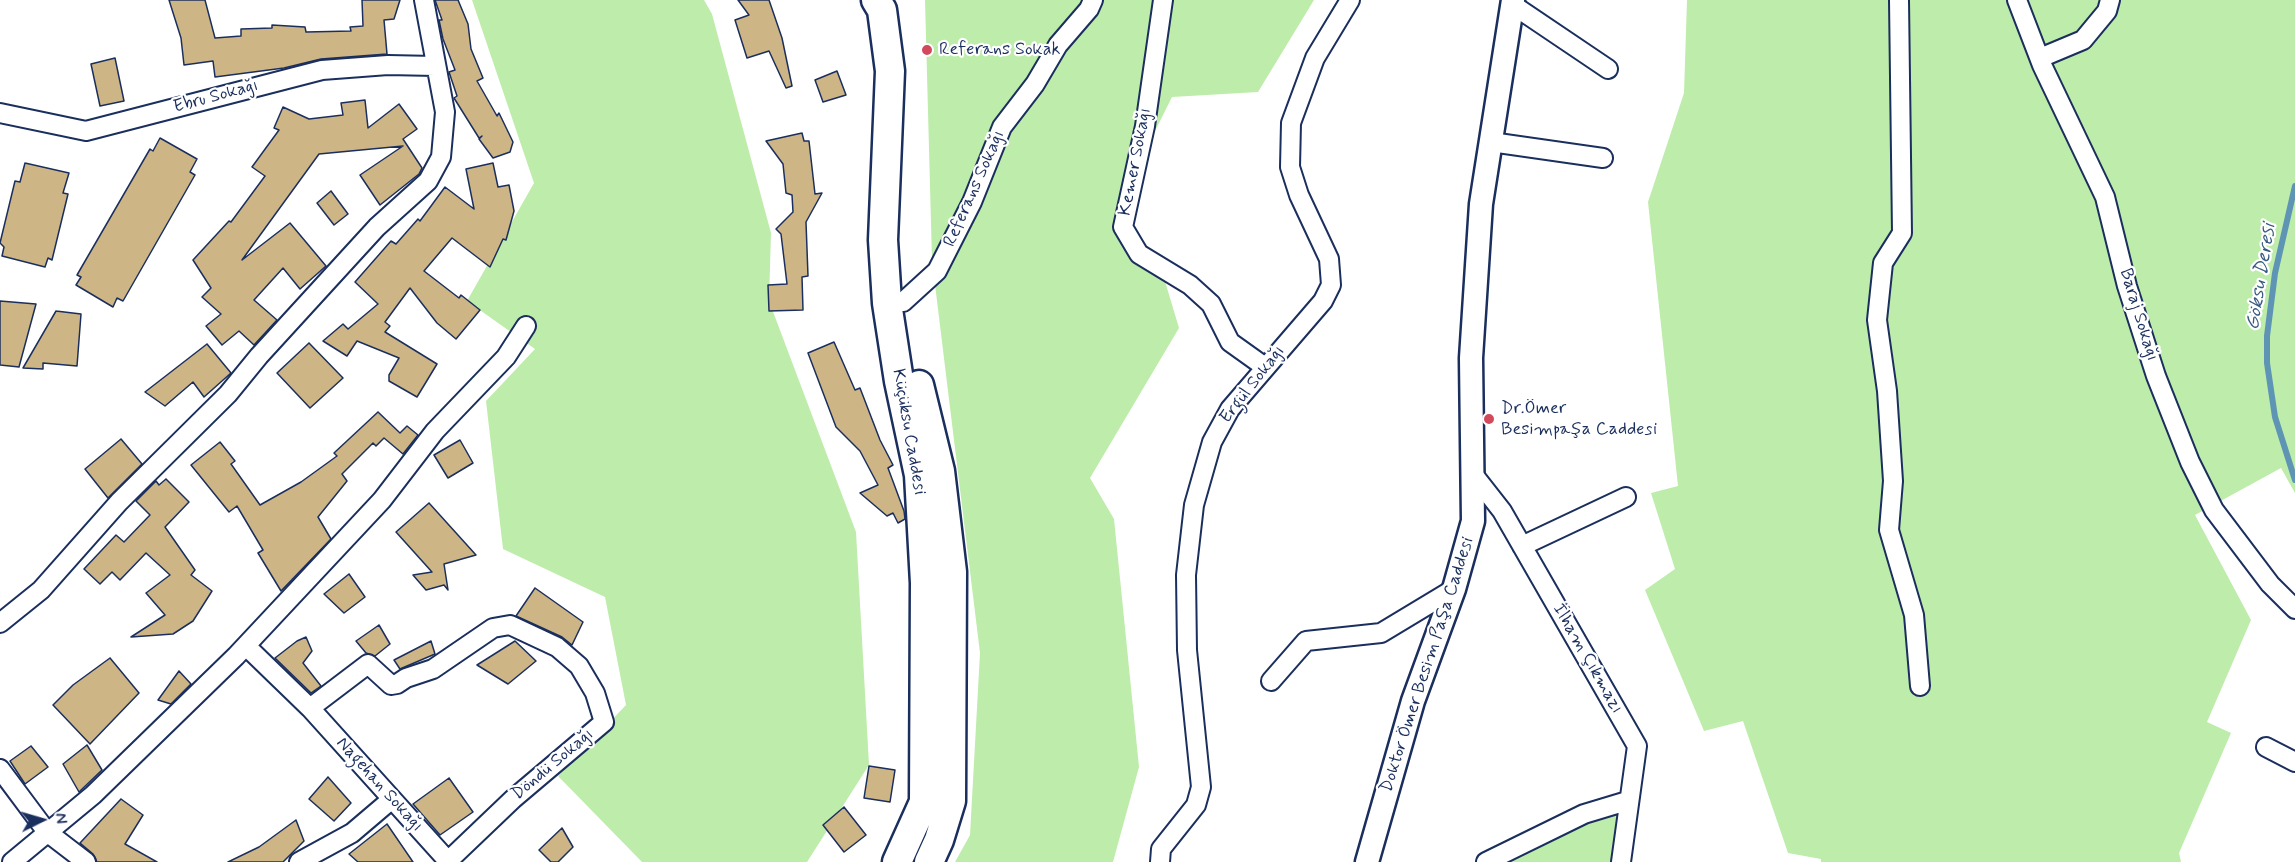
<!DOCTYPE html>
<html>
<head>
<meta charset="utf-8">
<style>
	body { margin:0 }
	#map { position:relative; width:2295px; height:862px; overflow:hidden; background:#fff; font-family:Mynerve,sans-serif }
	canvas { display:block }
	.north { position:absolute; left:12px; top:790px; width:60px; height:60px; -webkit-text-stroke:4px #fff; paint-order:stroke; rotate:85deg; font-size:16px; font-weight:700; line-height:24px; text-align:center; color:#1b2f5e }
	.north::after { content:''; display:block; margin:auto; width:21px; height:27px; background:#1b2f5e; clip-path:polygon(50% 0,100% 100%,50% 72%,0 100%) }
</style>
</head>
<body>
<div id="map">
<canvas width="2295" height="862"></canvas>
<div class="north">N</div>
</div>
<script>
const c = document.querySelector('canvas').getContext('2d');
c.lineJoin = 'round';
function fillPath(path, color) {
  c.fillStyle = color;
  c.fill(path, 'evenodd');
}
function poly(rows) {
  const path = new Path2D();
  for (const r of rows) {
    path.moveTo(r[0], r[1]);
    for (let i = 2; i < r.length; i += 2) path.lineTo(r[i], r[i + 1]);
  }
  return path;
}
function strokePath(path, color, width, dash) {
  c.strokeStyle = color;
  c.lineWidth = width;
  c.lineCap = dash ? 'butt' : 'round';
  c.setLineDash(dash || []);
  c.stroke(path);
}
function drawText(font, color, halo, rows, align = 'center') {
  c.font = font + ' Mynerve,sans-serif';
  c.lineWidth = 4.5;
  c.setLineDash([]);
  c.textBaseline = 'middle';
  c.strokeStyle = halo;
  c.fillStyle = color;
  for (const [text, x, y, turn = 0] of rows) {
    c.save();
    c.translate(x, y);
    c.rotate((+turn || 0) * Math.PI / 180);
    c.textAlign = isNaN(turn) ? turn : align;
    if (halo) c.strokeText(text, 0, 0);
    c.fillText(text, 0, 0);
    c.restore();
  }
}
const green = poly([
	[472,0,704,0,712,14,771,233,769,301,856,532,869,765,807,862,642,862,558,776,626,705,605,597,503,549,486,401,535,349,467,301,534,183],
	[925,0,1314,0,1258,92,1172,97,1149,143,1130,226,1158,258,1179,328,1090,478,1114,519,1139,767,1113,862,955,862,970,835,980,653,932,260],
	[1687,0,2295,0,2295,493,2281,468,2195,515,2251,620,2207,722,2231,733,2179,853,2181,862,1821,862,1821,859,1788,853,1743,721,1704,731,1645,590,1675,569,1651,493,1678,486,1648,202,1684,93],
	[1637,800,1626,862,1488,862]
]);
const stream = poly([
	[2295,186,2275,273,2267,336,2267,363,2275,417,2295,480]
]);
const building = poly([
	[169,0,205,0,215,38,241,36,241,29,272,28,272,25,305,27,306,32,351,31,350,27,363,26,362,0,400,0,394,19,384,20,387,54,321,59,284,68,215,77,213,61,184,65,181,38,169,0],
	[435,0,458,0,468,24,471,49,483,78,477,81,497,116,499,113,513,142,510,152,493,158,479,139,482,136,479,138,454,98,457,96,449,72,455,70,443,39,439,20,442,20,435,0],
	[738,0,769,0,782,38,792,86,786,88,769,51,747,58,735,20,749,15,738,0],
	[115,58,124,101,100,106,91,64,115,58],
	[837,71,846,95,823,102,815,80,837,71],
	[365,100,368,128,399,104,417,129,403,139,422,168,419,174,380,205,360,175,403,146,319,154,242,260,290,223,326,266,300,289,283,268,254,300,277,320,254,345,239,331,222,345,206,326,221,314,202,297,211,288,193,260,229,221,231,222,265,176,252,167,279,130,274,128,283,107,309,119,343,115,341,103,365,100],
	[802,133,804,141,809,141,815,194,822,193,806,222,808,276,802,277,803,310,769,311,768,285,787,284,781,234,776,229,793,212,792,195,786,193,783,164,766,141,802,133],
	[160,138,197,159,190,172,195,175,123,301,117,298,113,307,76,285,81,277,77,275,150,149,153,151,160,138],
	[25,163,69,173,63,193,68,194,52,260,48,258,45,267,2,256,4,247,0,243,15,181,20,182,25,163],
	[493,163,498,187,509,185,514,211,506,240,503,239,490,267,452,238,424,271,459,298,461,295,480,310,456,339,437,323,410,288,385,322,390,326,385,332,437,364,417,397,389,381,389,375,399,358,357,341,347,356,323,341,343,324,348,329,378,304,355,282,391,241,396,244,418,219,420,221,445,187,474,209,466,169,493,163],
	[331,191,348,214,334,225,317,203,331,191],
	[0,301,36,304,19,367,0,365,0,301],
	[56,311,81,314,77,366,43,363,43,369,23,368,56,311],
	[834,342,855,390,860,388,880,440,893,465,888,468,904,511,905,519,898,523,893,513,887,516,860,493,878,485,860,451,836,427,808,353,834,342],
	[309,343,343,378,310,408,277,373,309,343],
	[207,344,231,373,204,397,193,382,165,406,145,392,207,344],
	[378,412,400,433,407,426,418,435,403,454,384,438,376,446,373,443,342,474,347,481,318,517,331,539,281,591,258,553,263,550,237,506,229,512,191,465,220,442,235,461,231,464,260,505,301,482,337,456,334,453,378,412],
	[121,439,142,464,108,498,85,469,121,439],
	[460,440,473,463,448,478,434,455,460,440],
	[166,479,189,502,165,527,195,570,191,575,212,591,193,621,173,634,131,637,165,615,146,593,170,575,146,553,120,580,112,572,100,584,84,569,116,535,124,542,150,515,136,501,156,481,159,485,166,479],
	[429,503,476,555,444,564,448,590,444,585,426,590,413,575,432,572,396,532,429,503],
	[349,574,365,597,344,613,324,594,349,574],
	[535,588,583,622,572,645,562,637,516,616,535,588],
	[379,625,390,644,375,656,366,653,356,641,379,625],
	[306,637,312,651,303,663,321,686,311,693,275,658,297,641,306,637],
	[431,641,435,654,400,669,394,660,431,641],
	[515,641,536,661,508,684,477,665,515,641],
	[110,658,139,693,90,744,53,705,73,685,110,658],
	[179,671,191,684,171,704,158,700,179,671],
	[87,745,102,770,79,792,63,764,87,745],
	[31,746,48,767,25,784,10,761,31,746],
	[869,766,895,770,890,802,864,798,869,766],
	[328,777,351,803,334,821,309,799,328,777],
	[449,778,473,812,440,835,413,804,449,778],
	[121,799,143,815,125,844,157,862,97,862,93,854,80,843,121,799],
	[844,807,866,835,844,852,823,825,844,807],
	[296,820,304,841,283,862,228,862,259,847,296,820],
	[387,824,413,862,358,862,349,854,387,824],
	[562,828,573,847,558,862,551,862,539,850,562,828]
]);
const minor = poly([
	[1163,0,1145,126,1123,227,1139,254,1190,285,1211,304,1230,342,1265,367],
	[1899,0,1902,233,1883,263,1877,320,1887,391,1893,481,1889,530,1914,615,1920,686],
	[2017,0,2042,65,2105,197,2127,286,2156,376,2190,462,2214,510,2270,584,2295,609],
	[1513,5,1608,69],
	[2040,58,2083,40,2107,11,2110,0],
	[0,113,86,131,322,70,388,65,435,66],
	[1491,142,1603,158],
	[887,303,903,302,937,271,972,202,1002,127,1035,84,1058,45,1089,9,1093,0],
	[1473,474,1502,511,1637,746,1621,862],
	[1522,546,1626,497],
	[0,623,41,590,119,502,228,394,259,356,377,227,428,181,441,157,445,112,424,0],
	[246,646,310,708,368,664,391,685,397,684,406,678,433,669,493,628,510,625,557,647,579,666,595,693,604,722,513,799,447,862],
	[1271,681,1306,641,1381,633,1454,589],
	[310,708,448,861],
	[2266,747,2295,762],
	[0,769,47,832,86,862],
	[12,862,93,795,236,656,382,500,435,431,506,357,526,326],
	[299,862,352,833,392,799],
	[1160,862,1161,849,1196,805,1201,787,1187,650,1186,575,1194,505,1212,442,1230,409,1323,301,1331,285,1329,259,1299,195,1290,167,1291,123,1315,58,1350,0],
	[1486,862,1584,814,1627,801]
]);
const tertiary = poly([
	[1367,862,1413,701,1454,589,1473,521,1471,358,1481,204,1513,0]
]);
const primary = poly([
	[876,0,882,10,890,71,883,240,887,303,899,381,919,475,925,583,924,802,897,862],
	[919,385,940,471,952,572,951,801,939,840,929,862]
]);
const markers = [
	[927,50,6,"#d1495b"],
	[1489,419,6,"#d1495b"]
];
const poiNames = [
	["Referans Sokak",939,50],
	["Dr.Ömer",1501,409],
	["Besimpaşa Caddesi",1501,430]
];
const streetNames = [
	["Ebru Sokağı",216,97,-15],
	["Kemer Sokağı",1136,162,-79],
	["Referans Sokağı",975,189,-66],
	["Baraj Sokağı",2138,315,73],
	["Ergül Sokağı",1253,385,-52],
	["Küçüksu Caddesi",908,432,80],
	["İlham Çıkmazı",1587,659,60],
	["Doktor Ömer Besim Paşa Caddesi",1428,665,-72],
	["Döndü Sokağı",553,765,-40],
	["Nagehan Sokağı",379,785,48]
];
const waterNames = [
	["Göksu Deresi",2262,277,-81]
];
fillPath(green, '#beecaa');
strokePath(stream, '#5f95b4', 6);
fillPath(building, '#ceb585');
strokePath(building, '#1b2f5e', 1.5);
strokePath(minor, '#1b2f5e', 22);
strokePath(tertiary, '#1b2f5e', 27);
strokePath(primary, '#1b2f5e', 33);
strokePath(minor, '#fff', 18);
strokePath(tertiary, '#fff', 22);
strokePath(primary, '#fff', 28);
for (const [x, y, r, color] of markers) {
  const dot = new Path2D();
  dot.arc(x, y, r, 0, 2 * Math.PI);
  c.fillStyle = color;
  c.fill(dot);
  strokePath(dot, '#fff', 2);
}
drawText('18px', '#1b2f5e', '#fff', poiNames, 'left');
drawText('18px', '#1b2f5e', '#fff', streetNames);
drawText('italic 20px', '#385a82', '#fff', waterNames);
</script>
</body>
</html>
